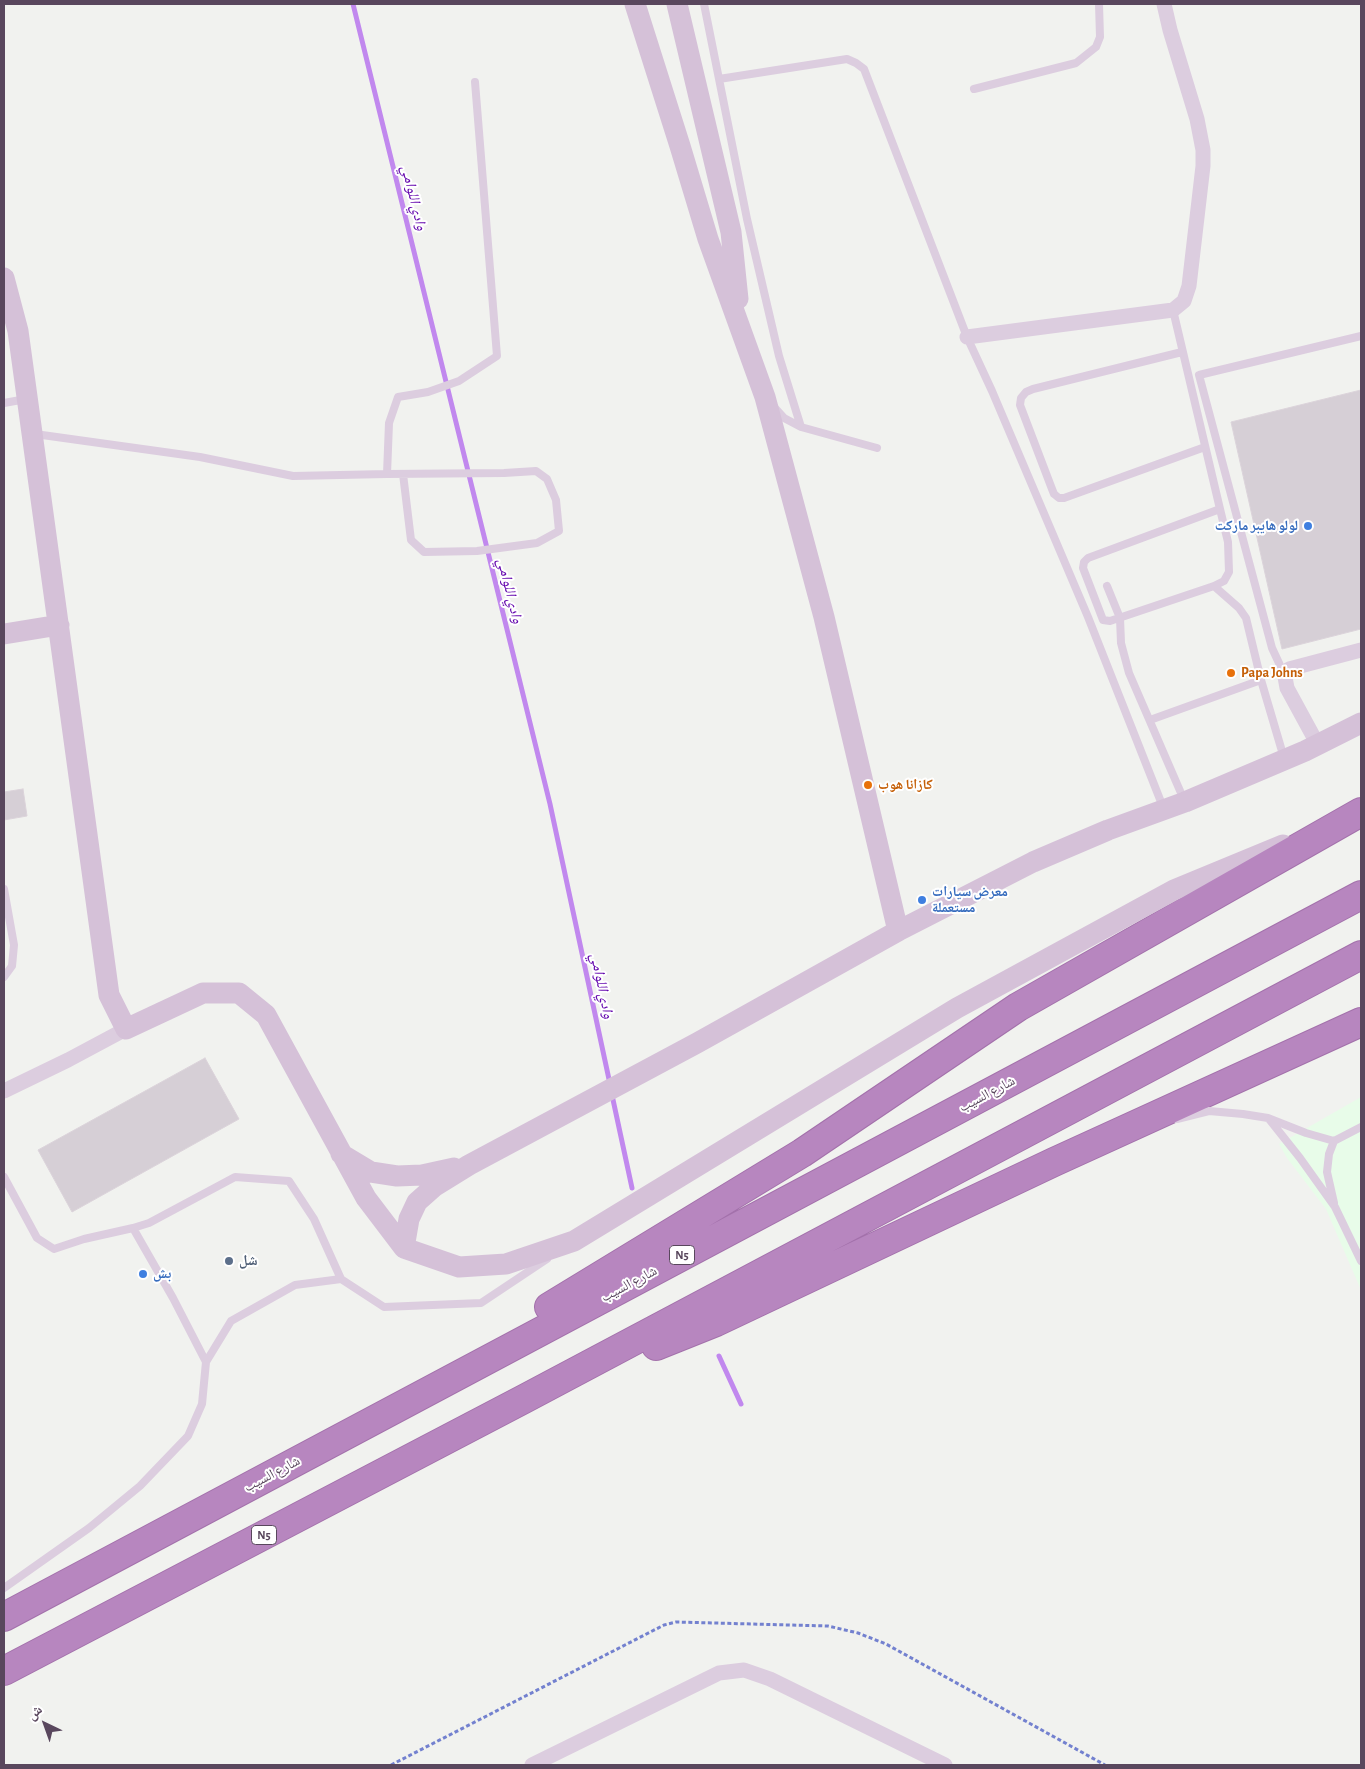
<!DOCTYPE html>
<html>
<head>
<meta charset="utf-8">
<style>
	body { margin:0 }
	#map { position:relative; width:1365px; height:1769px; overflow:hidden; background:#f1f2ef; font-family:"Alegreya Sans","Noto Naskh Arabic",sans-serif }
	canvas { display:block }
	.frame { position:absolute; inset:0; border:5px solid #59475d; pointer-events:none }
	.north { position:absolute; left:20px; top:1699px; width:50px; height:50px; -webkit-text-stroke:4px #fff; paint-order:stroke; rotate:318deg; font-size:14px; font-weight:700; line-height:20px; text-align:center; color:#59475d }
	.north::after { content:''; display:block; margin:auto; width:18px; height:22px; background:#59475d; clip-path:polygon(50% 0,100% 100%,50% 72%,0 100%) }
</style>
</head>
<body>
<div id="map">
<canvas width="1365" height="1769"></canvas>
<div class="frame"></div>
<div class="north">ش</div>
</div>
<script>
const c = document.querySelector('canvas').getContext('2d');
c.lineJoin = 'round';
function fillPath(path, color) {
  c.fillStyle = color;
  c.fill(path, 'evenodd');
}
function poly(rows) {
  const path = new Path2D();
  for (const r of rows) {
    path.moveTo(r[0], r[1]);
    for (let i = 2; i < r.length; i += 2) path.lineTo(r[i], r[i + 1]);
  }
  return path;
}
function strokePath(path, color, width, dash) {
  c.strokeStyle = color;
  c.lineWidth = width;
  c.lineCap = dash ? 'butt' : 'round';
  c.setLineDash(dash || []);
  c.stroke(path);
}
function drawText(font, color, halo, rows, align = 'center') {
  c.font = font + ' "Alegreya Sans","Noto Naskh Arabic",sans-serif';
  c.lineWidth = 4;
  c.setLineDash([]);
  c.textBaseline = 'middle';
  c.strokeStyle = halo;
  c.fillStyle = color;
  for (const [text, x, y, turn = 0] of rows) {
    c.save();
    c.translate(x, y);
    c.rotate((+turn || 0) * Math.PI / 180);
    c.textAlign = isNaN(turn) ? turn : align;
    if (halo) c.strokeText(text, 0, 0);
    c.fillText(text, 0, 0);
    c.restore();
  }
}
const commercial = poly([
	[1361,1097,1361,1290,1326,1209,1287,1158,1279,1144]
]);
const stream = poly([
	[353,4,550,804,610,1084],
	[612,1095,632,1188],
	[719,1356,741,1404]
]);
const building = poly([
	[1361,390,1361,629,1282,649,1231,422,1361,390],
	[23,789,27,816,4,820,4,792,23,789],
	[205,1058,239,1119,72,1212,38,1150,205,1058]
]);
const path = poly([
	[391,1765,664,1625,676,1622,828,1626,858,1633,886,1644,1105,1765]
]);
const lane = poly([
	[704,4,747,219,779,356,801,427],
	[719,79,847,59,856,63,864,69,967,337,992,391,1088,617,1163,807],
	[974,89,1076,63,1096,47,1100,37,1099,4],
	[1173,310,1220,509,1228,542,1229,572,1224,581,1214,586,1110,621,1103,620,1083,568,1084,562,1088,558,1220,509],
	[1182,352,1033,389,1026,392,1021,398,1020,405,1052,489,1054,494,1059,498,1064,498,1205,447],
	[4,403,26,399],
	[774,407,784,418,801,427,877,448],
	[35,434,200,457,293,476,387,474,504,473,536,471,547,479,556,500,559,531,537,543,477,551,424,552,411,540,403,474],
	[387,474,389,423,398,397,428,392,459,381,497,356,475,82],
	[1107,586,1120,618,1121,643,1129,673,1184,800],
	[1214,586,1239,608,1246,618,1261,680,1284,758],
	[1285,676,1272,648,1199,375,1361,336],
	[1150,720,1261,680],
	[4,889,14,945,12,966,4,977],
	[1177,1119,1209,1111,1243,1114,1268,1118,1306,1133,1334,1141,1361,1127],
	[1269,1119,1300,1158,1335,1207,1361,1261],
	[1334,1141,1329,1154,1327,1172,1334,1203],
	[4,1177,37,1238,54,1249,84,1239,133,1228],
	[206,1362,173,1298,133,1228,149,1223,235,1177,289,1181,314,1219,341,1279,384,1307,481,1303,547,1259],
	[4,1588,89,1528,140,1486,188,1436,202,1404,206,1362,231,1321,295,1285,341,1279]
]);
const street = poly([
	[967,337,1173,310,1184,301,1189,286,1203,166,1203,150,1197,119,1170,30,1164,4],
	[1318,745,1287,688,1285,677,1289,669,1361,650],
	[4,1091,68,1060,126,1029],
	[532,1765,719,1673,744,1670,770,1679,945,1765]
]);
const secondary = poly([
	[635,4,680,146,708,239,765,397,824,617,898,931],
	[677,4,731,232,738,299],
	[4,278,18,331,109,995,126,1029,203,993,239,993,266,1015,366,1198,404,1248,459,1267,506,1264,574,1241,957,1008,1174,890,1283,845],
	[4,634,59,625],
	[341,1154,371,1172,397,1176,422,1175,454,1168],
	[404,1248,409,1219,417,1202,435,1186,469,1165,697,1043,898,931,1033,862,1108,830,1185,802,1305,751,1361,723]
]);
const highway = poly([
	[549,1307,802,1153,1018,1007,1361,812],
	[656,1346,716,1322,1054,1162,1361,1022],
	[4,1617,1361,895],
	[4,1671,524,1399,1361,955]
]);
const markers = [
	[1308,526,5,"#3f7fe0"],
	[1231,673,5,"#e8710a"],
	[868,785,5,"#e8710a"],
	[922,900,5,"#3f7fe0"],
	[229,1261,5,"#5c6f8a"],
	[143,1274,5,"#3f7fe0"]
];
const shields = [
	[682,1255,25],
	[264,1535,25]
];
const shieldNames = [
	["N5",682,1255],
	["N5",264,1535]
];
const shopNames = [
	["لولو هايبر ماركت",1298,526,"right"],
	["معرض سيارات",932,892],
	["مستعملة",932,908],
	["بش",153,1274]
];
const foodNames = [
	["Papa Johns",1241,673],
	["كازانا هوب",878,785]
];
const streetNames = [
	["شارع السيب",987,1094,-28],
	["شارع السيب",629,1284,-28],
	["شارع السيب",272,1474,-28]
];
const serviceNames = [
	["شل",239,1261]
];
const waterNames = [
	["وادي اللوامي",414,198,76],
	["وادي اللوامي",510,591,76],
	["وادي اللوامي",602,986,78]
];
fillPath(commercial, '#e8fce9');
strokePath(stream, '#c188ee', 5);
fillPath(building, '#d6cfd6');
strokePath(building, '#dbd3da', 1);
strokePath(highway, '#a371ab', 30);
strokePath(path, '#7381cf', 3, [4, 2.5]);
strokePath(lane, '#dccddf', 8);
strokePath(street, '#dccddf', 15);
strokePath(secondary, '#d5c1d8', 21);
strokePath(highway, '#b786bf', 28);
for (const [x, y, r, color] of markers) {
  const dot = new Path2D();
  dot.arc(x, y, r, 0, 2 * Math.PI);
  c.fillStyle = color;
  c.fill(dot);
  strokePath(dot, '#fff', 2);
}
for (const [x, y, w] of shields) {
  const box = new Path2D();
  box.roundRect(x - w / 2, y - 9.5, w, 19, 4);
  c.fillStyle = '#fff';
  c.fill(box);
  strokePath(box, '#59475d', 1);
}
drawText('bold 12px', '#59475d', null, shieldNames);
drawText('bold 14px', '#366cbe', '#fff', shopNames, 'left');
drawText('bold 14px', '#c56008', '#fff', foodNames, 'left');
drawText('14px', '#59475d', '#fff', streetNames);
drawText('bold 14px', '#4e5e75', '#fff', serviceNames, 'left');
drawText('italic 15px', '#6509ae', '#fff', waterNames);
</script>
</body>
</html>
